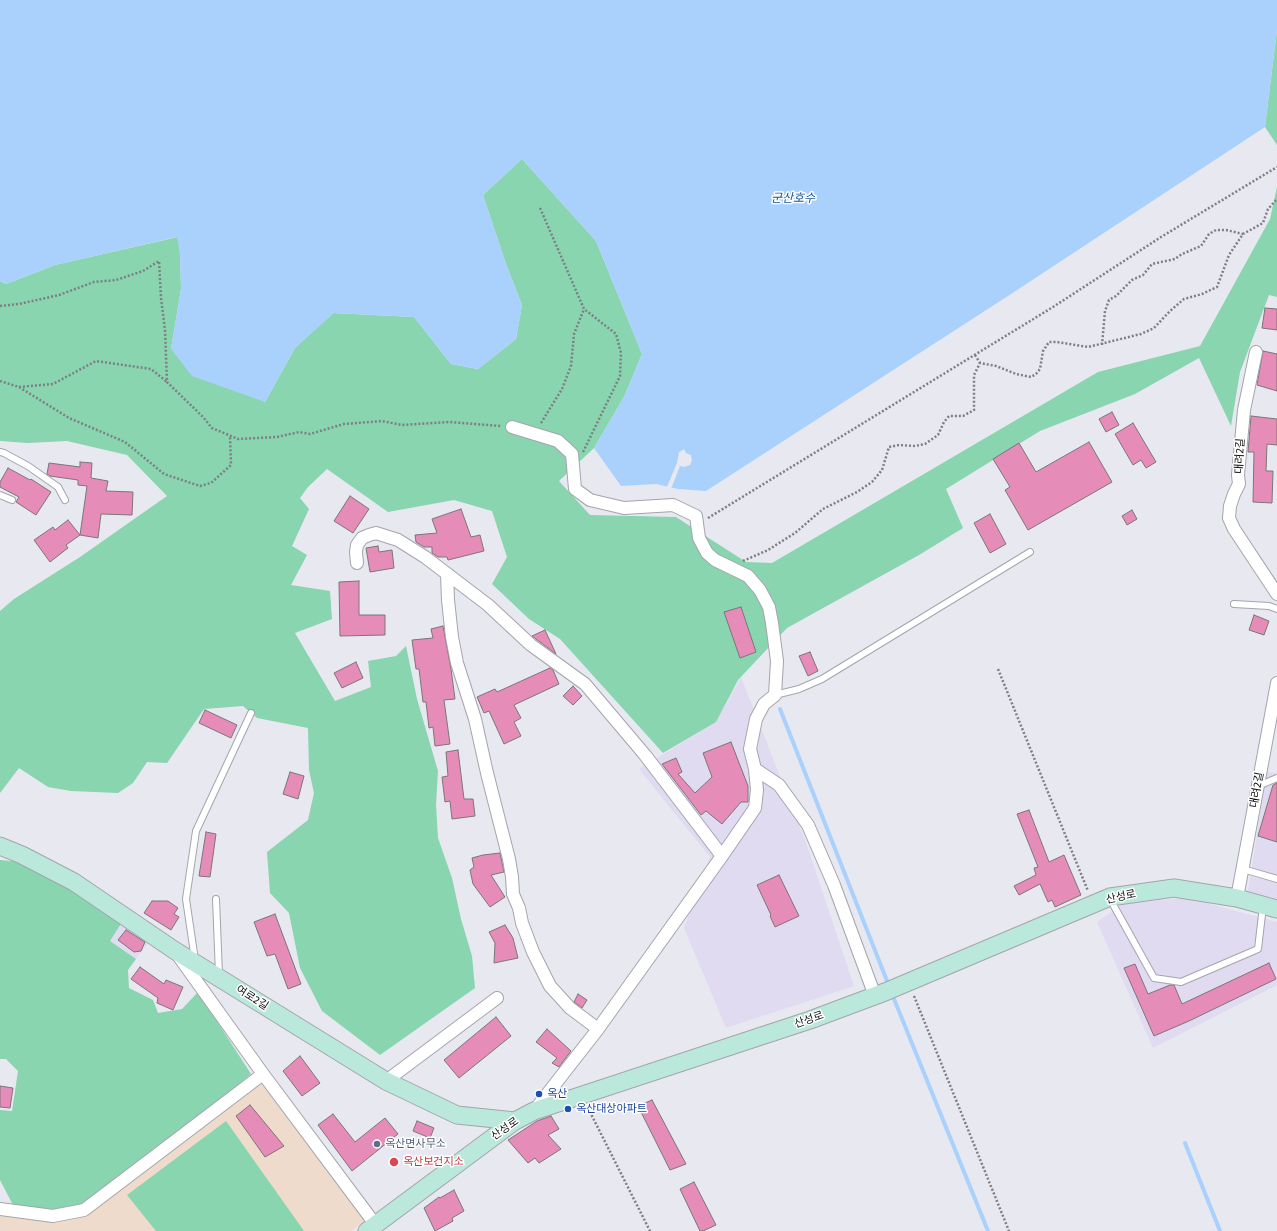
<!DOCTYPE html>
<html>
<head>
<meta charset="utf-8">
<style>
	body { margin:0 }
	canvas { display:block; background:#e7e8f0 }
</style>
</head>
<body>
<canvas width="1277" height="1231"></canvas>
<script>
const c = document.querySelector('canvas').getContext('2d');
c.lineJoin = 'round';
function fillPath(path, color) {
  c.fillStyle = color;
  c.fill(path, 'evenodd');
}
function poly(rows) {
  const path = new Path2D();
  for (const r of rows) {
    path.moveTo(r[0], r[1]);
    for (let i = 2; i < r.length; i += 2) path.lineTo(r[i], r[i + 1]);
  }
  return path;
}
function strokePath(path, color, width, dash) {
  c.strokeStyle = color;
  c.lineWidth = width;
  c.lineCap = dash ? 'butt' : 'round';
  c.setLineDash(dash || []);
  c.stroke(path);
}
function drawText(font, color, halo, rows, align = 'center') {
  c.font = font + ' "Fira Sans","Noto Sans KR",sans-serif';
  c.lineWidth = 3;
  c.setLineDash([]);
  c.textBaseline = 'middle';
  c.strokeStyle = halo;
  c.fillStyle = color;
  for (const [text, x, y, turn = 0] of rows) {
    c.save();
    c.translate(x, y);
    c.rotate((+turn || 0) * Math.PI / 180);
    c.textAlign = isNaN(turn) ? turn : align;
    if (halo) c.strokeText(text, 0, 0);
    c.fillText(text, 0, 0);
    c.restore();
  }
}
const commercial = poly([
	[741,677,805,840,854,986,726,1028,684,928,710,857,639,769,716,722],
	[1267,772,1277,773,1277,899,1248,891],
	[1187,898,1277,922,1277,985,1153,1048,1097,922,1124,903],
	[122,922,150,941,136,959,110,941]
]);
const education = poly([
	[262,1081,365,1221,351,1231,0,1231,0,1213,54,1221,91,1213]
]);
const green = poly([
	[1277,30,1277,145,1265,127],
	[522,159,596,241,642,354,624,397,594,448,559,481,590,515,676,517,746,562,772,563,1098,372,1200,346,1270,219,1277,187,1277,297,1269,295,1240,372,1231,426,1199,358,1135,394,1040,431,946,489,963,528,919,555,787,628,738,680,716,722,663,753,560,639,529,619,492,584,507,557,492,511,454,500,388,512,327,469,308,487,300,498,309,509,292,546,307,555,291,585,330,591,332,619,295,633,335,701,371,687,368,661,396,656,406,646,417,699,438,771,436,805,438,838,452,878,461,919,472,956,475,988,380,1055,322,1011,300,968,289,913,270,893,267,852,308,820,314,793,309,770,308,728,257,718,243,706,204,709,167,763,147,762,133,783,118,793,71,791,48,787,19,768,0,793,0,611,14,599,80,557,167,496,127,455,67,441,28,443,0,441,0,281,6,284,55,265,178,237,180,254,181,289,171,349,265,402,295,348,333,313,414,317,451,364,478,369,516,339,522,305,506,264,483,195],
	[0,860,22,862,61,882,122,922,110,941,136,959,128,970,129,988,153,1000,158,1013,182,1009,198,992,251,1074,194,1121,80,1207,51,1211,13,1205,0,1180,0,1110,12,1111,18,1071,6,1059,0,1059],
	[226,1121,304,1231,156,1231,127,1195]
]);
const water = poly([
	[0,0,1277,0,1277,30,1265,127,1011,294,706,491,678,489,656,484,621,486,594,448,624,397,642,354,596,241,522,159,483,195,506,264,522,305,516,339,478,369,451,364,414,317,334,313,295,348,265,402,192,376,171,349,181,289,180,254,177,237,55,265,6,284,0,281]
]);
const pier = poly([
	[684,449,686,453,691,455,692,460,690,465,684,467,680,466,671,489,666,489,677,463,679,452]
]);
const stream = poly([
	[780,709,889,986],
	[892,994,988,1231],
	[1185,1143,1220,1231]
]);
const building = poly([
	[1265,308,1277,309,1277,330,1262,328,1265,308],
	[1263,351,1277,354,1277,391,1257,385,1263,351],
	[1112,412,1119,425,1106,432,1099,419,1112,412],
	[1251,416,1277,419,1277,445,1267,444,1266,471,1273,471,1272,503,1253,502,1254,452,1248,452,1251,416],
	[1133,423,1156,462,1146,468,1141,460,1133,465,1115,434,1133,423],
	[1089,442,1112,482,1028,530,1005,490,1010,487,993,459,1019,443,1036,472,1089,442],
	[80,462,92,463,91,478,108,481,106,491,133,492,132,515,101,514,98,538,80,535,87,486,78,485,78,480,50,476,47,474,49,463,80,467,80,462],
	[8,468,30,480,31,479,51,492,36,515,16,502,19,497,0,487,0,482,8,468],
	[350,496,369,509,353,533,334,521,350,496],
	[461,509,471,537,480,535,484,551,448,560,447,557,438,557,432,553,432,547,424,547,416,542,415,535,437,533,432,519,461,509],
	[1132,510,1137,519,1127,525,1122,516,1132,510],
	[990,514,1006,544,990,553,974,523,990,514],
	[68,520,80,535,66,545,68,548,50,562,34,540,53,527,55,530,68,520],
	[378,546,379,552,392,550,394,568,370,572,366,548,378,546],
	[359,581,359,615,385,615,385,635,340,636,339,582,359,581],
	[741,607,756,652,740,658,724,612,741,607],
	[1254,615,1269,621,1264,635,1249,630,1254,615],
	[443,626,451,669,455,699,444,700,450,744,435,746,433,727,429,728,426,702,423,702,419,669,416,669,412,640,433,638,431,629,443,626],
	[545,630,556,654,532,636,545,630],
	[810,652,818,671,808,676,799,656,810,652],
	[356,662,363,678,342,688,334,673,356,662],
	[550,668,553,670,559,684,514,705,521,718,514,722,521,736,504,744,489,711,484,713,477,697,495,689,497,692,550,668],
	[573,686,582,696,573,705,563,696,573,686],
	[205,710,237,725,231,738,199,723,205,710],
	[731,742,748,786,748,802,741,802,722,824,706,811,701,815,662,764,676,758,682,772,678,774,695,793,712,777,703,753,731,742],
	[458,750,464,799,473,799,475,816,452,819,450,801,445,802,442,777,448,776,446,752,458,750],
	[290,772,304,776,298,799,283,794,290,772],
	[1277,783,1277,842,1258,836,1273,785,1277,783],
	[1029,810,1049,862,1064,855,1081,895,1055,907,1052,900,1048,902,1040,884,1019,895,1014,886,1036,875,1034,868,1038,867,1017,814,1029,810],
	[206,832,216,834,210,877,199,876,206,832],
	[500,853,504,872,491,875,505,897,490,907,473,884,470,870,474,867,472,858,483,855,500,853],
	[779,875,799,916,775,927,770,916,771,915,757,885,779,875],
	[152,901,168,901,178,908,174,914,179,917,171,930,144,913,152,901],
	[275,914,301,984,288,989,275,954,267,956,254,922,275,914],
	[505,925,513,938,518,958,494,963,495,943,489,932,505,925],
	[126,930,145,942,141,951,134,952,118,940,126,930],
	[1269,963,1276,979,1189,1021,1154,1036,1124,968,1135,964,1148,994,1170,985,1174,985,1182,1004,1269,963],
	[140,967,164,984,166,980,183,987,173,1010,157,1003,158,998,131,979,140,967],
	[578,994,587,1000,582,1008,574,1002,578,994],
	[496,1017,511,1036,459,1078,444,1060,496,1017],
	[547,1029,571,1051,559,1067,552,1063,557,1058,536,1042,547,1029],
	[300,1056,320,1083,302,1096,283,1071,300,1056],
	[0,1086,13,1088,10,1108,0,1107,0,1086],
	[652,1100,686,1164,670,1170,638,1106,652,1100],
	[250,1105,284,1146,265,1157,236,1116,250,1105],
	[333,1114,355,1142,385,1118,398,1134,352,1171,318,1125,333,1114],
	[551,1116,559,1129,548,1135,561,1149,539,1163,535,1158,528,1163,508,1140,537,1121,551,1116],
	[417,1121,434,1128,430,1138,413,1131,417,1121],
	[694,1182,716,1225,703,1231,700,1231,680,1189,694,1182],
	[454,1190,464,1211,452,1218,453,1221,435,1231,424,1208,439,1197,440,1198,454,1190]
]);
const path = poly([
	[540,208,584,309,616,334,621,353,620,376,583,452],
	[0,306,19,304,59,295,94,282,116,280,143,271,159,261,161,298,165,330,167,382,203,417,212,428,238,439,277,437,299,432,310,434,344,424,382,421,402,425,449,422,501,426],
	[1102,345,1105,311,1109,300,1116,296,1132,280,1143,275,1152,264,1175,259,1182,254,1201,246,1209,234,1216,230,1226,230,1243,234],
	[975,355,980,363],
	[0,381,19,387,69,418,125,442,164,474,200,486,211,483,231,465,230,436],
	[19,387,53,384,96,361,151,369,167,382],
	[541,423,562,389,571,366,574,334,584,309],
	[708,518,1053,307,1161,237,1277,167],
	[743,561,768,550,795,533,823,509,857,492,872,482,882,470,889,447,899,445,915,446,925,444,938,435,944,422,949,416,963,416,974,410,974,375,980,363,996,366,1016,374,1031,377,1036,374,1040,369,1043,351,1049,342,1057,342,1088,347,1141,334,1154,328,1170,311,1184,299,1202,294,1217,287,1229,255,1243,234,1263,223,1268,209,1277,199],
	[998,669,1088,891],
	[914,996,1009,1231],
	[588,1108,650,1231]
]);
const lane = poly([
	[0,452,4,453,28,466,58,487,65,500],
	[0,495,12,500],
	[1234,604,1269,606,1277,609],
	[775,695,799,689,822,679,1030,552],
	[1258,786,1277,778],
	[1243,869,1277,879],
	[216,899,219,975],
	[1110,899,1154,978,1181,982,1258,949,1263,906],
	[195,960,186,899,196,831,251,713]
]);
const street = poly([
	[1256,352,1244,410,1238,475,1239,484,1234,494,1230,506,1229,518,1234,529,1277,594],
	[512,427,558,441,572,454,575,489,590,500,624,508,673,505,696,516,699,538,707,553,715,560,748,576,760,590,769,607,772,623,777,661,775,695,764,704,756,719,750,749,755,769,757,790,755,808,722,856,598,1029,534,1111],
	[357,563,356,552,357,545,362,538,369,535,376,533,398,540,425,557,488,605,531,645,585,684,645,755,722,856],
	[447,574,448,600,452,637,457,663,475,719,487,773,509,859,512,877,513,894,519,908,522,923,533,952,550,986,570,1008,598,1029],
	[755,769,779,785,808,825,834,885,875,996],
	[1237,898,1277,683],
	[177,954,263,1074,375,1224],
	[386,1081,497,998],
	[0,1209,53,1216,84,1210,263,1074]
]);
const secondary = poly([
	[0,846,22,855,74,882,174,950,386,1081,457,1115,515,1121],
	[367,1231,515,1121,534,1111,810,1020,885,992,1110,897,1174,888,1237,898,1277,909]
]);
const markers = [
	[539,1094,4,"#1a4fb4"],
	[568,1109,4,"#1a4fb4"],
	[377,1144,4,"#5c6f8a"],
	[394,1162,5,"#e0444e"]
];
const streetNames = [
	["대려2길",1240,456,-87],
	["대려2길",1257,790,-80],
	["산성로",1121,897,-12],
	["여로2길",252,998,32],
	["산성로",809,1020,-19],
	["산성로",505,1129,-35]
];
const transitNames = [
	["옥산",547,1094],
	["옥산대상아파트",576,1109]
];
const serviceNames = [
	["옥산면사무소",385,1144]
];
const healthNames = [
	["옥산보건지소",403,1162]
];
const waterNames = [
	["군산호수",793,199]
];
fillPath(commercial, '#e0dbf1');
fillPath(education, '#eedbcb');
fillPath(green, '#88d5b0');
fillPath(water, '#aad1fc');
fillPath(pier, '#e7e8f0');
strokePath(stream, '#aad1fc', 4);
fillPath(building, '#e68cb9');
strokePath(building, '#7c7578', 1);
strokePath(lane, '#a4a5ac', 8);
strokePath(street, '#a4a5ac', 14);
strokePath(secondary, '#a4a5ac', 19);
strokePath(path, '#7e7f84', 2.5, [2, 2]);
strokePath(lane, '#fff', 6);
strokePath(street, '#fff', 12);
strokePath(secondary, '#bae8da', 17);
for (const [x, y, r, color] of markers) {
  const dot = new Path2D();
  dot.arc(x, y, r, 0, 2 * Math.PI);
  c.fillStyle = color;
  c.fill(dot);
  strokePath(dot, '#fff', 1.5);
}
drawText('11px', '#101113', '#fff', streetNames);
drawText('11px', '#164399', '#fff', transitNames, 'left');
drawText('11px', '#4e5e75', '#fff', serviceNames, 'left');
drawText('11px', '#be3a42', '#fff', healthNames, 'left');
drawText('italic 12px', '#105796', '#fff', waterNames);
</script>
</body>
</html>
